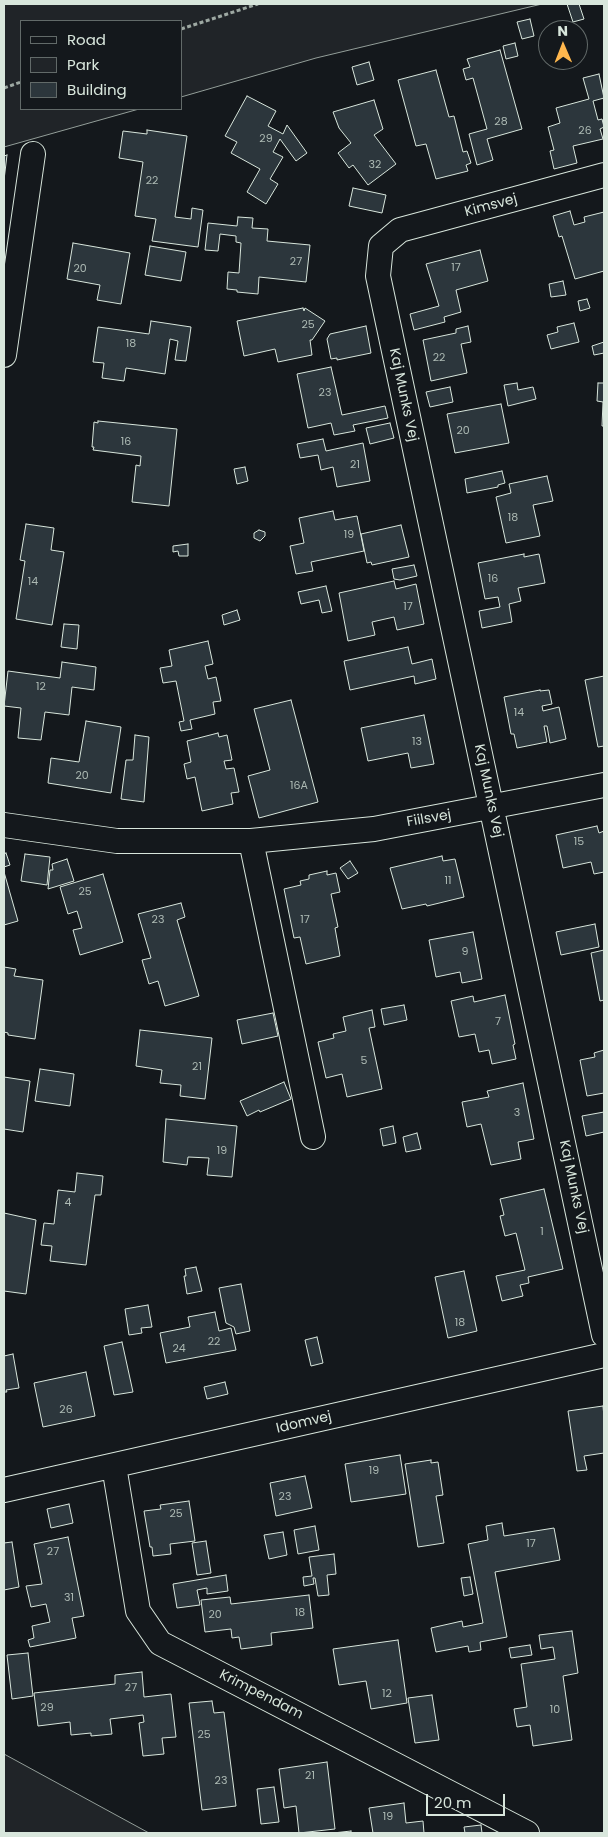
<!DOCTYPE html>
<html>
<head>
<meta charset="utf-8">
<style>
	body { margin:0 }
	#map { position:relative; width:608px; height:1837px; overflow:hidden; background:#14181c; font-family:Poppins,sans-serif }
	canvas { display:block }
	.frame { position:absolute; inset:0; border:5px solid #d8e6dc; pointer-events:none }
	.legend { position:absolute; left:20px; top:20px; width:162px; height:90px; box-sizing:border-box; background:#14181c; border:1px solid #626a69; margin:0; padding:6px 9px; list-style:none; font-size:15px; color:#d8e6dc }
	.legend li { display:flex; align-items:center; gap:10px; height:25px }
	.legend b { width:25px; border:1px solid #626a69 }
	.north { position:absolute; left:538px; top:20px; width:50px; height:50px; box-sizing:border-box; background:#14181c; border:1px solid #626a69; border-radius:50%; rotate:359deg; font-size:14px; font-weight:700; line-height:20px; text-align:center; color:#d8e6dc }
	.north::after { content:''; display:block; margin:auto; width:18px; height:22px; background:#ffb74d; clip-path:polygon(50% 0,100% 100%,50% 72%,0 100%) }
	.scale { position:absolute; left:426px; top:1794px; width:79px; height:22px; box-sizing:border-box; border:2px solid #d8e6dc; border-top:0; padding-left:6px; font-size:15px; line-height:18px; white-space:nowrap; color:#d8e6dc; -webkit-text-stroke:4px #14181c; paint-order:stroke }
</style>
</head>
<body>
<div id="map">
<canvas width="608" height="1837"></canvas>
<div class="frame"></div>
<ul class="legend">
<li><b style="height:6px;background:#14181c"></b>Road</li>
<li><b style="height:14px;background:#202428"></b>Park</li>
<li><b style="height:14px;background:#2c363c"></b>Building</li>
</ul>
<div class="north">N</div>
<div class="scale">20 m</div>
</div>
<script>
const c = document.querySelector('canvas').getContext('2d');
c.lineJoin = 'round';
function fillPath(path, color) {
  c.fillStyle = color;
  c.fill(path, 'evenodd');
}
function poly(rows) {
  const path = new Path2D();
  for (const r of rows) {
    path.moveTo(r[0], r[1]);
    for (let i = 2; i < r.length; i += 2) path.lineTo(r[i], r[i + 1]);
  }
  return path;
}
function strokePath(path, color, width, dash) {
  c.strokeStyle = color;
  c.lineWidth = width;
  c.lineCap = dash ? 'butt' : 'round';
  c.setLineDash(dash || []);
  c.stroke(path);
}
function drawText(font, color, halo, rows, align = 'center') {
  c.font = font + ' Poppins,sans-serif';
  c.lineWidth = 4;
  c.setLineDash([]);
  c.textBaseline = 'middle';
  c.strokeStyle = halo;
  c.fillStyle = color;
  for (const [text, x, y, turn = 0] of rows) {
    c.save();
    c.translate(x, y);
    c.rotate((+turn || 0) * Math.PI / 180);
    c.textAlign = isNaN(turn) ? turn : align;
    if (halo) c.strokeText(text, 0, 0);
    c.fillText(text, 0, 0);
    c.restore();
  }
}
const green = poly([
	[4,4,542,4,316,58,181,97,181,21,21,21,21,109,139,109,4,147,4,4],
	[4,1754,149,1833,4,1833,4,1754]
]);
const building = poly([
	[567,4,579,4,584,19,573,22,567,4],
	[530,19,534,36,522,39,517,22,530,19],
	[515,43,518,56,506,59,503,46,515,43],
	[500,50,522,129,487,139,493,160,477,165,469,134,487,129,473,78,466,80,463,69,470,67,467,59,500,50],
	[369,62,374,80,357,85,352,67,369,62],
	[436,70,449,117,454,116,463,152,467,151,471,163,466,165,468,171,436,179,426,144,416,146,398,80,436,70],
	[599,74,604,98,593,101,598,120,602,119,604,127,600,129,603,139,573,146,577,163,554,169,550,151,554,150,548,127,560,123,556,108,589,99,583,78,599,74],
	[247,96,276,111,268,126,283,134,287,125,307,153,296,161,280,139,273,152,283,157,270,179,278,184,266,204,247,192,260,169,231,153,237,142,225,136,247,96],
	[374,100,383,129,374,135,396,164,368,185,353,165,349,168,338,153,351,143,339,128,333,112,374,100],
	[147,130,187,136,175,217,191,219,192,208,203,210,198,247,152,241,156,219,135,216,143,162,119,158,123,131,147,134,147,130],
	[7,155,4,180,4,156,7,155],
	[353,188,386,195,382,213,349,206,353,188],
	[570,211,574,225,585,222,584,217,604,212,604,271,575,279,562,236,559,237,553,216,570,211],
	[238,217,253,218,252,228,268,229,267,241,310,245,306,282,259,277,258,294,237,292,237,290,227,289,228,272,239,273,241,243,236,242,236,236,220,234,218,251,205,250,208,223,237,226,238,217],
	[73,243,130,253,121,304,97,300,100,285,67,279,73,243],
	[150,246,186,252,181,281,145,275,150,246],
	[480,250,488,281,456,290,461,312,444,317,445,322,414,330,410,314,439,306,426,264,480,250],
	[563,281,566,295,551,297,549,284,563,281],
	[587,299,590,308,580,311,578,301,587,299],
	[303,308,304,311,305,308,325,321,312,340,310,340,312,355,278,362,275,349,244,356,237,321,303,308],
	[151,321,191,327,186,361,175,360,178,341,170,339,165,374,126,368,124,381,102,378,104,363,93,362,98,327,149,334,151,321],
	[574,323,579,342,551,349,547,335,558,332,557,327,574,323],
	[366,326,371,353,337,360,337,358,331,359,327,339,330,334,366,326],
	[468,326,471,342,461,344,467,373,431,381,423,340,456,333,456,329,468,326],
	[604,342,604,353,594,355,592,346,604,342],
	[331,367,342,415,385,406,388,418,353,425,355,431,334,435,331,423,308,428,297,374,331,367],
	[517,383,518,390,533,387,536,399,508,406,504,385,517,383],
	[598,383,604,383,604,426,602,426,603,402,597,401,598,383],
	[450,387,453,402,430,407,426,392,450,387],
	[501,404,509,443,455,453,447,414,501,404],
	[98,421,177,429,169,506,132,502,136,465,140,466,141,456,93,450,94,447,92,447,94,422,98,423,98,421],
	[390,423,394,438,370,444,366,428,390,423],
	[323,439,326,451,363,443,370,481,337,487,333,467,321,470,318,455,300,458,297,444,323,439],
	[245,467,248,481,237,484,234,469,245,467],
	[502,471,505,483,498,485,498,487,467,493,465,479,502,471],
	[547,476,553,501,533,505,540,536,506,543,496,497,511,493,509,484,547,476],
	[333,511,335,520,357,516,364,551,311,562,313,571,296,574,290,546,304,543,299,518,333,511],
	[26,524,54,528,51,550,64,552,52,625,16,619,25,561,20,560,26,524],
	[401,525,409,557,372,565,371,562,367,563,361,534,401,525],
	[259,530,265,532,265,536,260,541,254,538,254,533,259,530],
	[188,544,188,556,179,556,178,551,173,552,173,546,188,544],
	[524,554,524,557,539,554,545,583,518,588,521,601,509,604,512,622,482,628,479,611,500,607,498,597,485,599,478,563,524,554],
	[414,565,417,576,400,580,394,579,392,569,414,565],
	[394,581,396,589,416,584,424,624,397,630,394,617,372,622,375,635,348,641,339,593,394,581],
	[326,586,332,611,322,613,319,600,301,604,298,592,326,586],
	[237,610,240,620,224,625,222,615,237,610],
	[64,624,79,625,77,649,61,647,64,624],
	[208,641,213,664,205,666,208,679,216,677,221,701,213,702,215,714,190,720,192,729,181,731,179,722,184,721,176,681,163,683,160,668,172,666,169,650,208,641],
	[408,647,412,664,432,659,436,679,415,684,414,676,350,690,344,661,408,647],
	[62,662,96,667,94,690,72,687,69,715,45,712,41,740,18,738,21,708,4,706,8,671,60,678,62,662],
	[604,676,604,746,598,747,585,680,604,676],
	[540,690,540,691,549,690,552,704,542,706,543,711,559,707,566,739,550,743,547,726,544,726,547,742,517,748,514,734,511,734,504,697,540,690],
	[291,700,318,802,259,818,248,776,270,770,254,709,291,700],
	[424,715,434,764,411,768,408,753,368,761,361,728,424,715],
	[86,721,121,727,111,793,48,783,51,758,79,762,86,721],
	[218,733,219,737,227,735,232,760,224,761,226,769,234,768,239,792,231,793,233,804,202,811,195,777,187,779,184,764,191,762,187,741,218,733],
	[135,735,149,737,144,802,121,799,126,760,133,760,135,735],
	[597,826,599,833,604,831,604,872,594,874,591,862,563,868,556,835,597,826],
	[6,853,10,865,4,867,4,854,6,853],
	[25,854,50,857,47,885,21,881,25,854],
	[442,856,443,861,455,859,464,897,427,906,426,904,402,909,390,868,442,856],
	[67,859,74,881,48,889,50,870,53,870,52,864,67,859],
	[350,861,358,873,348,879,340,868,350,861],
	[327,871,327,875,336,873,340,892,331,894,338,927,335,928,340,956,306,964,300,937,294,938,284,889,301,885,300,881,309,879,309,875,327,871],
	[4,872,18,921,4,925,4,872],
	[103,874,123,942,80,955,73,930,82,928,77,911,68,914,60,887,103,874],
	[181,903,185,917,177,920,199,996,165,1006,158,981,149,984,142,960,151,958,138,914,181,903],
	[595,924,599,947,561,955,556,932,595,924],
	[473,932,482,979,462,983,460,972,436,977,429,940,473,932],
	[604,950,604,1000,600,1001,591,953,604,950],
	[4,967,16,969,14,976,43,980,35,1039,8,1035,8,1033,4,1032,4,967],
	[505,995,515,1044,513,1045,516,1059,492,1064,489,1050,479,1052,475,1034,459,1037,451,1001,473,996,474,1002,505,995],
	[404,1005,407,1020,384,1025,381,1009,404,1005],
	[372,1010,375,1027,369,1028,382,1089,347,1097,342,1074,326,1078,318,1042,334,1038,333,1034,346,1031,343,1017,372,1010],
	[273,1013,278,1036,242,1044,237,1020,273,1013],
	[140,1030,212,1038,205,1099,180,1096,181,1085,160,1083,162,1070,136,1066,140,1030],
	[604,1050,604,1093,587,1096,580,1060,595,1057,594,1053,604,1050],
	[40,1069,74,1074,70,1106,35,1101,40,1069],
	[4,1077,30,1081,23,1132,4,1129,4,1077],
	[284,1082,291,1099,260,1112,259,1110,247,1116,240,1101,284,1082],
	[523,1083,534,1139,518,1142,521,1159,491,1165,481,1124,467,1127,462,1102,489,1097,487,1091,523,1083],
	[604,1112,604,1132,586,1136,582,1116,604,1112],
	[166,1119,237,1126,232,1177,207,1175,209,1158,188,1157,187,1165,163,1162,166,1119],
	[393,1126,396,1143,383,1146,380,1129,393,1126],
	[417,1133,421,1149,406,1152,403,1137,417,1133],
	[77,1173,103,1176,101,1195,95,1195,86,1265,50,1261,52,1246,41,1245,44,1223,54,1224,58,1190,75,1192,77,1173],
	[544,1189,563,1269,528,1277,529,1283,520,1285,523,1296,502,1301,496,1276,525,1270,516,1233,505,1236,500,1216,504,1215,500,1199,544,1189],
	[4,1213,36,1220,26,1294,4,1291,4,1213],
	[196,1267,202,1291,187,1294,184,1276,186,1276,185,1269,196,1267],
	[464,1271,477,1331,448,1338,435,1277,464,1271],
	[241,1284,250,1331,236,1334,234,1327,226,1323,219,1288,241,1284],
	[148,1305,152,1327,141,1328,142,1333,129,1335,125,1309,148,1305],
	[215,1312,219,1331,231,1328,236,1350,166,1363,160,1333,190,1327,188,1317,215,1312],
	[317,1337,323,1363,311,1366,305,1340,317,1337],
	[122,1342,133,1392,114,1395,104,1346,122,1342],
	[13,1354,19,1388,6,1390,7,1392,4,1392,4,1356,13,1354],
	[86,1372,95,1416,43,1427,34,1383,86,1372],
	[225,1382,228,1394,207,1399,204,1387,225,1382],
	[603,1406,604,1417,604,1453,584,1456,587,1470,577,1471,568,1411,603,1406],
	[400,1455,406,1494,351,1502,345,1464,400,1455],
	[431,1460,431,1463,438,1462,443,1495,436,1496,444,1543,418,1547,405,1464,431,1460],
	[305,1476,312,1508,276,1516,270,1483,305,1476],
	[189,1501,195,1541,170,1544,171,1554,153,1556,152,1547,150,1547,144,1511,161,1509,160,1505,189,1501],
	[69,1504,73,1523,51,1528,47,1509,69,1504],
	[502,1523,504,1536,554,1528,560,1560,495,1572,507,1637,480,1642,481,1650,469,1652,468,1646,436,1652,431,1628,462,1621,463,1627,483,1623,468,1544,488,1540,486,1526,502,1523],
	[315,1526,319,1550,298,1554,294,1530,315,1526],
	[283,1532,287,1555,269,1559,264,1535,283,1532],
	[68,1537,84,1616,72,1618,76,1638,30,1647,28,1640,34,1638,32,1626,50,1622,46,1604,31,1607,26,1586,42,1584,34,1544,68,1537],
	[206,1541,211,1573,197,1575,192,1543,206,1541],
	[12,1542,19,1587,4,1590,4,1543,12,1542],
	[334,1554,336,1574,327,1575,329,1595,318,1596,315,1578,313,1578,314,1584,304,1586,303,1577,312,1576,309,1557,334,1554],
	[226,1575,228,1591,207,1594,207,1588,197,1590,200,1605,177,1608,173,1584,226,1575],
	[470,1577,473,1594,464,1596,461,1578,470,1577],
	[309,1595,313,1628,271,1633,272,1645,241,1649,239,1637,232,1638,231,1629,205,1632,201,1600,230,1597,231,1604,309,1595],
	[572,1631,578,1673,563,1676,572,1740,533,1746,530,1725,517,1727,514,1709,527,1707,521,1664,555,1659,553,1647,541,1649,539,1635,572,1631],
	[398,1640,407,1703,371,1709,366,1681,339,1685,333,1649,398,1640],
	[530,1645,532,1655,511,1658,509,1648,530,1645],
	[28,1653,33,1696,12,1699,7,1655,28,1653],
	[142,1672,144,1697,171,1694,176,1737,162,1738,164,1754,143,1756,139,1723,144,1722,143,1715,110,1719,112,1734,91,1736,91,1733,71,1735,70,1722,38,1726,34,1693,115,1684,115,1675,142,1672],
	[432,1695,439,1740,415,1743,408,1698,432,1695],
	[212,1701,214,1713,224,1712,236,1806,202,1810,189,1703,212,1701],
	[327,1762,335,1829,299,1833,296,1806,284,1808,279,1769,327,1762],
	[274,1787,279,1822,261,1824,257,1789,274,1787],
	[404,1803,406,1823,423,1821,424,1833,373,1833,369,1808,404,1803],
	[481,1825,482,1833,465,1833,464,1827,481,1825],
	[351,1831,351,1833,333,1833,351,1831]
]);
const path = poly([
	[181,29,258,4],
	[4,88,21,82]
]);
const minor = poly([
	[604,175,400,230,381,246,378,276,604,1335],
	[4,355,33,154],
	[4,825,117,841,251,841,374,829,604,785],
	[251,841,313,1137],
	[114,1466,138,1611,160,1643,527,1833],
	[4,1490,604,1355]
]);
const numberNames = [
	["28",501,122],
	["26",585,131],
	["29",266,139],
	["32",375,165],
	["22",152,181],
	["27",296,262],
	["17",456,268],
	["20",80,269],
	["25",308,325],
	["18",131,344],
	["22",439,358],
	["23",325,393],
	["20",463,431],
	["16",126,442],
	["21",355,465],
	["18",513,518],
	["19",349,535],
	["16",493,579],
	["14",33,582],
	["17",408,607],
	["12",41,687],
	["14",519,713],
	["13",417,742],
	["20",82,776],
	["16A",299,786],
	["15",579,842],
	["11",448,881],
	["25",85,892],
	["23",158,920],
	["17",305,920],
	["9",465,952],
	["7",498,1022],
	["5",364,1061],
	["21",197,1067],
	["3",517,1113],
	["19",222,1151],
	["4",68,1203],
	["1",542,1232],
	["18",460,1323],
	["22",214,1342],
	["24",179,1349],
	["26",66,1410],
	["19",374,1471],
	["23",285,1497],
	["25",176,1514],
	["17",531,1544],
	["27",53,1552],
	["31",69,1598],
	["18",300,1613],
	["20",215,1615],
	["27",131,1688],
	["12",387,1694],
	["29",47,1708],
	["10",555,1710],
	["25",204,1735],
	["21",310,1776],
	["23",221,1781],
	["19",388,1817]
];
const streetNames = [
	["Kimsvej",491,206,-15],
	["Kaj Munks Vej",403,395,78],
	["Kaj Munks Vej",488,791,78],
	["Fiilsvej",429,819,-10],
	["Kaj Munks Vej",573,1187,78],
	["Idomvej",304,1423,-13],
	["Krimpendam",261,1695,27]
];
fillPath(green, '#202428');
strokePath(green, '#939e99', 1);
fillPath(building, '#2c363c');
strokePath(building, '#d8e6dc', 1);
strokePath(minor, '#d8e6dc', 26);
strokePath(path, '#9da8a2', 3, [4, 2.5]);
strokePath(minor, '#14181c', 24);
drawText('11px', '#adbab4', null, numberNames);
drawText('14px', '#d8e6dc', '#14181c', streetNames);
</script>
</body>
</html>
